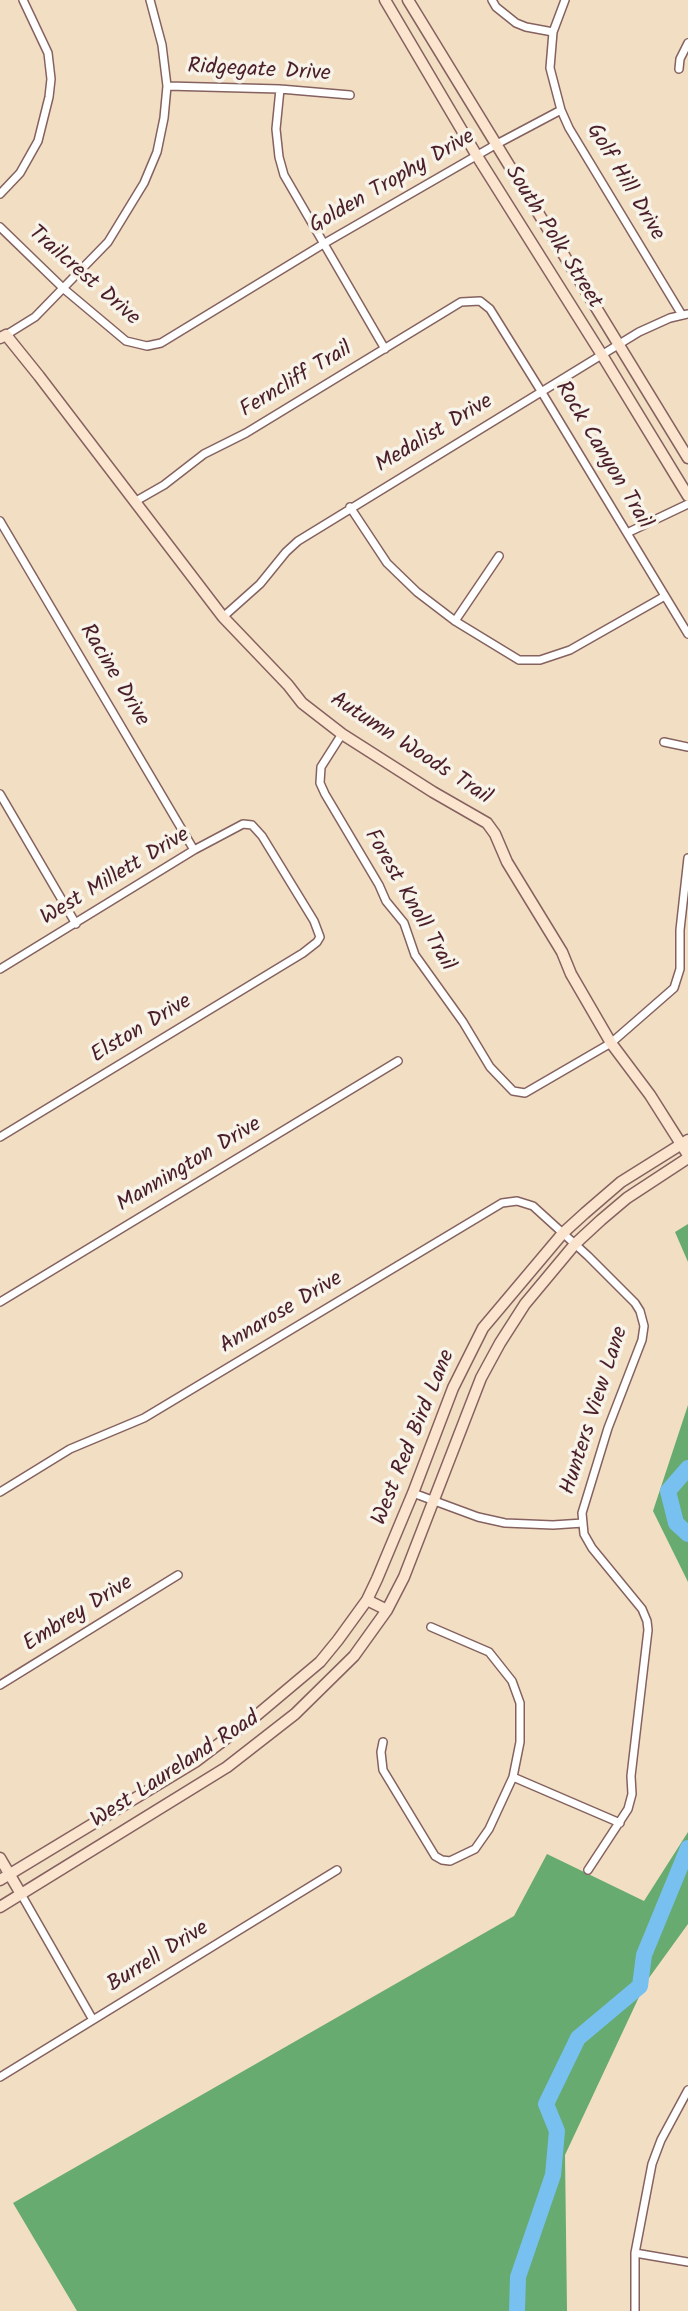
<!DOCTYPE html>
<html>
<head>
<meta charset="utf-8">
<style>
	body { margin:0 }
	canvas { display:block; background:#f2dec2 }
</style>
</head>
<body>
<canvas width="688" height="2311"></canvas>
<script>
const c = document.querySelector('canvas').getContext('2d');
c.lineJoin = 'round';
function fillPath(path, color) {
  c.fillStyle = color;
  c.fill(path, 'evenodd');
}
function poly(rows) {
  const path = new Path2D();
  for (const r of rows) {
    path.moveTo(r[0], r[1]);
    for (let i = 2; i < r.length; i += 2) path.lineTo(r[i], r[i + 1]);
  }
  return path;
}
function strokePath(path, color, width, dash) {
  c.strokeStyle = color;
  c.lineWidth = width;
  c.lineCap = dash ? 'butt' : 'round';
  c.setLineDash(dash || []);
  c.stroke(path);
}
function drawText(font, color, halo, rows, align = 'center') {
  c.font = font + ' Kalam,sans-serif';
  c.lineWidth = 7;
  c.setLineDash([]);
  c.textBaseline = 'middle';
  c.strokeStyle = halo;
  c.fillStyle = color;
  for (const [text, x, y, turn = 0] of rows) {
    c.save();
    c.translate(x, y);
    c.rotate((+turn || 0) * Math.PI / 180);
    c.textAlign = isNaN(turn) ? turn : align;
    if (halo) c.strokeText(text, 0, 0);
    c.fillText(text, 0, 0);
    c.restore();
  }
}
const forest = poly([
	[688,1224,688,1262,675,1232],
	[688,1405,688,1582,653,1511],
	[688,1832,688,1924,646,1982,565,2155,567,2311,77,2311,13,2203,514,1916,547,1854,644,1901]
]);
const river = poly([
	[688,1468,668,1491,676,1523,688,1534],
	[517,2311,518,2277,553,2175,557,2131,546,2104,578,2038,640,1986,644,1955,688,1848]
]);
const street = poly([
	[492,0,496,7,516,23,526,27,553,32],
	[565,0,553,32,550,68,561,110,569,128,682,315],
	[679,69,680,59,688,43],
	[167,86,280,89,350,95],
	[280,89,276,129,279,157,284,175,385,349],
	[0,194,20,173,38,141,49,97,51,79,48,53,23,0],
	[0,227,64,289,126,341,147,346,161,343,325,243,495,145,561,110],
	[6,335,35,317,108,242,144,183,157,152,164,118,167,86,162,45,150,0],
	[136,501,164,485,204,454,246,433,461,302,480,301,490,309,541,391,688,634],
	[350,507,387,563,417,592,455,621,519,660,540,660,570,650,665,596],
	[0,521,194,850],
	[627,533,688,504],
	[223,617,260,584,286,552,298,541,639,332,670,318,688,314],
	[455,621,499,556],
	[342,734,321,767,320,783,325,794,379,885,386,901,404,923,415,955,463,1022,490,1067,513,1091,525,1093,611,1043,674,988,680,969,680,930,688,858],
	[664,742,688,747],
	[0,794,76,924],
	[0,969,194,850,243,824,252,825,262,836,314,921,320,937,317,942,303,953,0,1137],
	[0,1302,398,1061],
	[0,1492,70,1449,144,1418,502,1203,517,1201,533,1206,588,1256,635,1303,640,1311,644,1326,642,1340,608,1428,582,1513,584,1534,592,1548,642,1609,647,1621,648,1630,631,1776,632,1794,628,1809,588,1870],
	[413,1493,478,1517,505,1523,553,1525,583,1523],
	[0,1685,178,1575],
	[383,1742,381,1752,383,1770,435,1856,442,1860,450,1861,475,1849,489,1829,513,1777,520,1742,520,1703,512,1681,489,1652,431,1627],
	[513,1777,620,1823],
	[21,1894,93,2020],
	[0,2077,337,1870],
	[635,2253,688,2262],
	[635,2311,635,2253,652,2164,661,2140,688,2090]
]);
const secondary = poly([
	[385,0,477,156,602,355,688,496],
	[408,0,688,458],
	[0,338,6,335,39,376,223,617,288,685,302,703,342,734,433,792,487,823,495,834,507,862,562,952,571,974,611,1043,650,1095,688,1155],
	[367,1600,387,1610],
	[0,1858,21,1894],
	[0,1880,195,1762,257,1715,320,1662,338,1640,367,1600,377,1579,413,1493,453,1388,483,1328,563,1233,585,1213,621,1182,688,1140],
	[0,1907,227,1767,295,1714,354,1656,387,1610,404,1577,481,1378,500,1343,525,1304,575,1244,601,1220,627,1198,688,1158]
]);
const streetNames = [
	["Ridgegate Drive",259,72,3],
	["Golden Trophy Drive",393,183,-30],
	["Golf Hill Drive",624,183,59],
	["South Polk Street",552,238,58],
	["Trailcrest Drive",83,277,41],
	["Ferncliff Trail",297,381,-31],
	["Medalist Drive",435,435,-31],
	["Rock Canyon Trail",602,456,59],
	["Racine Drive",113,676,59],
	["Autumn Woods Trail",410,750,33],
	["West Millett Drive",116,878,-31],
	["Forest Knoll Trail",408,901,60],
	["Elston Drive",142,1030,-31],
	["Mannington Drive",190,1166,-31],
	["Annarose Drive",282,1314,-31],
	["Hunters View Lane",596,1411,-72],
	["West Red Bird Lane",415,1438,-68],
	["Embrey Drive",79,1615,-32],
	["West Laureland Road",176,1771,-33],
	["Burrell Drive",159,1958,-32]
];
fillPath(forest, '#67ab70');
strokePath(river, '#78c0f0', 16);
strokePath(street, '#856260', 10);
strokePath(secondary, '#856260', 13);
strokePath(street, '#fff', 7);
strokePath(secondary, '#fce5cf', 10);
drawText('22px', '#4a1f2b', '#f7f3e8', streetNames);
</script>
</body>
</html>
